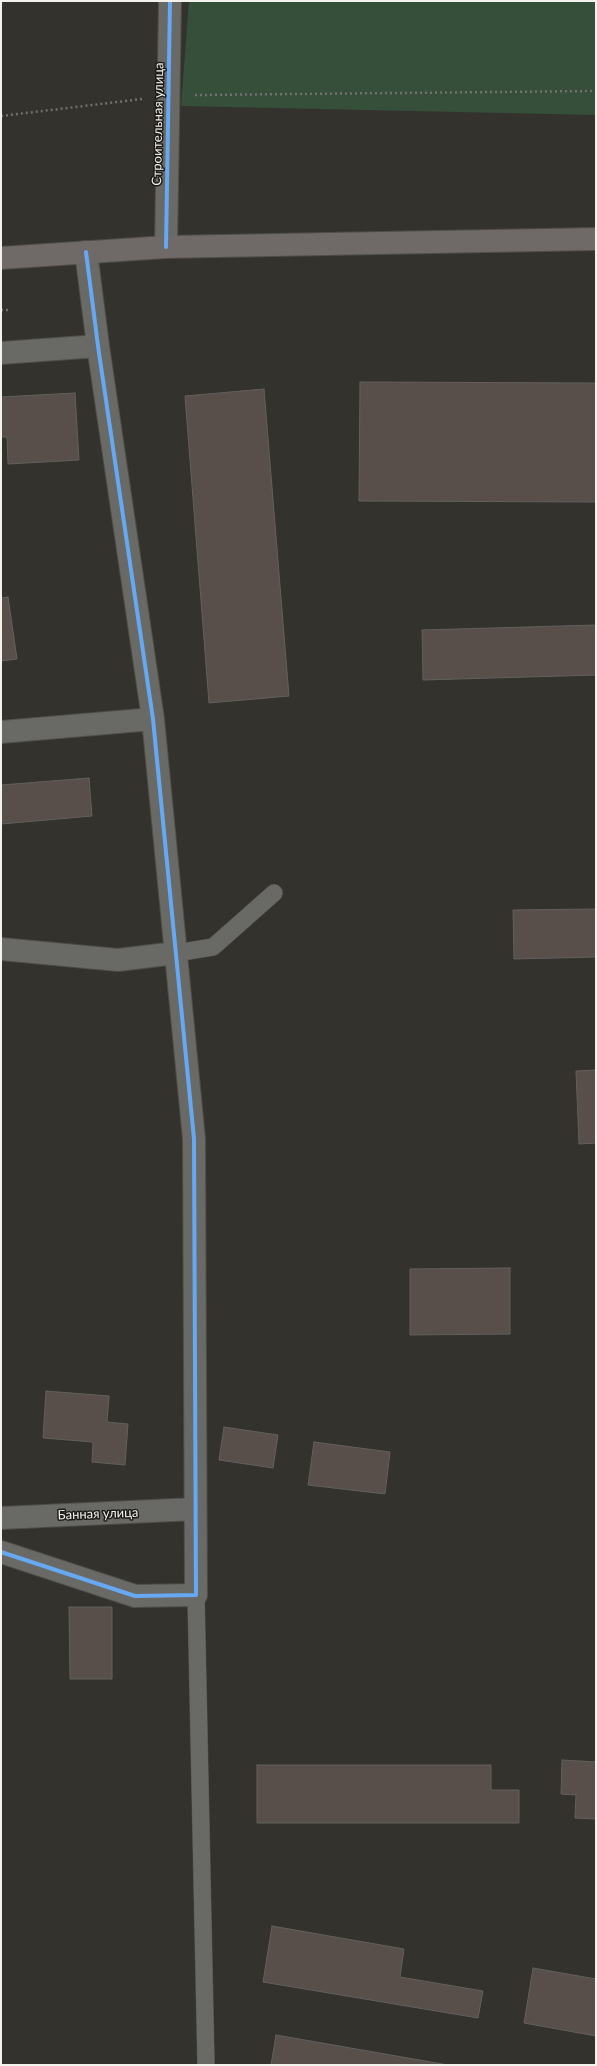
<!DOCTYPE html>
<html>
<head>
<meta charset="utf-8">
<style>
	body { margin:0 }
	#map { position:relative; width:597px; height:2066px; overflow:hidden; background:#33322d; font-family:Lato,sans-serif }
	canvas { display:block }
	.frame { position:absolute; inset:0; border:2px solid #f3f2ed; pointer-events:none }
</style>
</head>
<body>
<div id="map">
<canvas width="597" height="2066"></canvas>
<div class="frame"></div>
</div>
<script>
const c = document.querySelector('canvas').getContext('2d');
c.lineJoin = 'round';
function fillPath(path, color) {
  c.fillStyle = color;
  c.fill(path, 'evenodd');
}
function poly(rows) {
  const path = new Path2D();
  for (const r of rows) {
    path.moveTo(r[0], r[1]);
    for (let i = 2; i < r.length; i += 2) path.lineTo(r[i], r[i + 1]);
  }
  return path;
}
function strokePath(path, color, width, dash) {
  c.strokeStyle = color;
  c.lineWidth = width;
  c.lineCap = dash ? 'butt' : 'round';
  c.setLineDash(dash || []);
  c.stroke(path);
}
function drawText(font, color, halo, rows, align = 'center') {
  c.font = font + ' Lato,sans-serif';
  c.lineWidth = 3;
  c.setLineDash([]);
  c.textBaseline = 'middle';
  c.strokeStyle = halo;
  c.fillStyle = color;
  for (const [text, x, y, turn = 0] of rows) {
    c.save();
    c.translate(x, y);
    c.rotate((+turn || 0) * Math.PI / 180);
    c.textAlign = isNaN(turn) ? turn : align;
    if (halo) c.strokeText(text, 0, 0);
    c.fillText(text, 0, 0);
    c.restore();
  }
}
const green = poly([
	[189,1,596,1,596,115,181,106]
]);
const building = poly([
	[360,382,596,383,596,502,359,501,360,382],
	[264,389,289,696,209,703,185,396,264,389],
	[75,393,79,460,8,464,7,437,1,437,1,397,75,393],
	[8,597,17,659,1,661,1,598,8,597],
	[596,625,596,675,423,680,422,630,596,625],
	[89,778,92,816,1,824,1,785,89,778],
	[596,909,596,957,514,959,513,910,596,909],
	[596,1070,596,1143,579,1144,576,1071,596,1070],
	[510,1268,510,1334,410,1335,410,1269,510,1268],
	[46,1391,109,1396,107,1422,128,1424,125,1465,92,1462,93,1442,43,1438,46,1391],
	[224,1427,278,1435,273,1468,219,1460,224,1427],
	[314,1442,390,1452,385,1494,308,1485,314,1442],
	[69,1607,112,1607,112,1679,70,1679,69,1607],
	[562,1760,596,1762,596,1819,575,1818,576,1795,561,1794,562,1760],
	[257,1765,491,1765,491,1790,519,1790,519,1823,257,1823,257,1765],
	[272,1926,404,1949,400,1977,483,1991,478,2018,263,1982,272,1926],
	[533,1968,596,1979,596,2036,524,2023,533,1968],
	[276,2035,448,2065,271,2065,276,2035]
]);
const path = poly([
	[195,95,596,91],
	[1,116,142,99],
	[1,310,9,310]
]);
const service = poly([
	[176,953,213,947,274,893],
	[196,1595,206,2065]
]);
const minor = poly([
	[166,247,170,1],
	[1,353,98,346],
	[1,732,153,719],
	[1,949,118,960,176,953],
	[1,1518,195,1509],
	[1,1552,135,1596,196,1595,194,1139,153,719,98,346,86,252]
]);
const primary = poly([
	[1,258,166,247,596,239]
]);
const cycleway = poly([
	[166,247,170,1],
	[1,1552,135,1596,196,1595,194,1139,153,719,98,346,86,252]
]);
const streetNames = [
	["Строительная улица",158,124,-89],
	["Банная улица",98,1514,-2]
];
fillPath(green, '#354f3b');
fillPath(building, '#584f4b');
strokePath(building, '#62605d', 1);
strokePath(service, '#4e4d49', 18);
strokePath(minor, '#4e4d49', 24);
strokePath(primary, '#4e4d49', 24);
strokePath(path, '#71706d', 2.5, [2, 3]);
strokePath(service, '#696965', 17);
strokePath(minor, '#696965', 22);
strokePath(primary, '#6f6967', 22);
strokePath(cycleway, '#66a8f1', 4);
drawText('13px', '#f3f2ed', '#1c1b17', streetNames);
</script>
</body>
</html>
